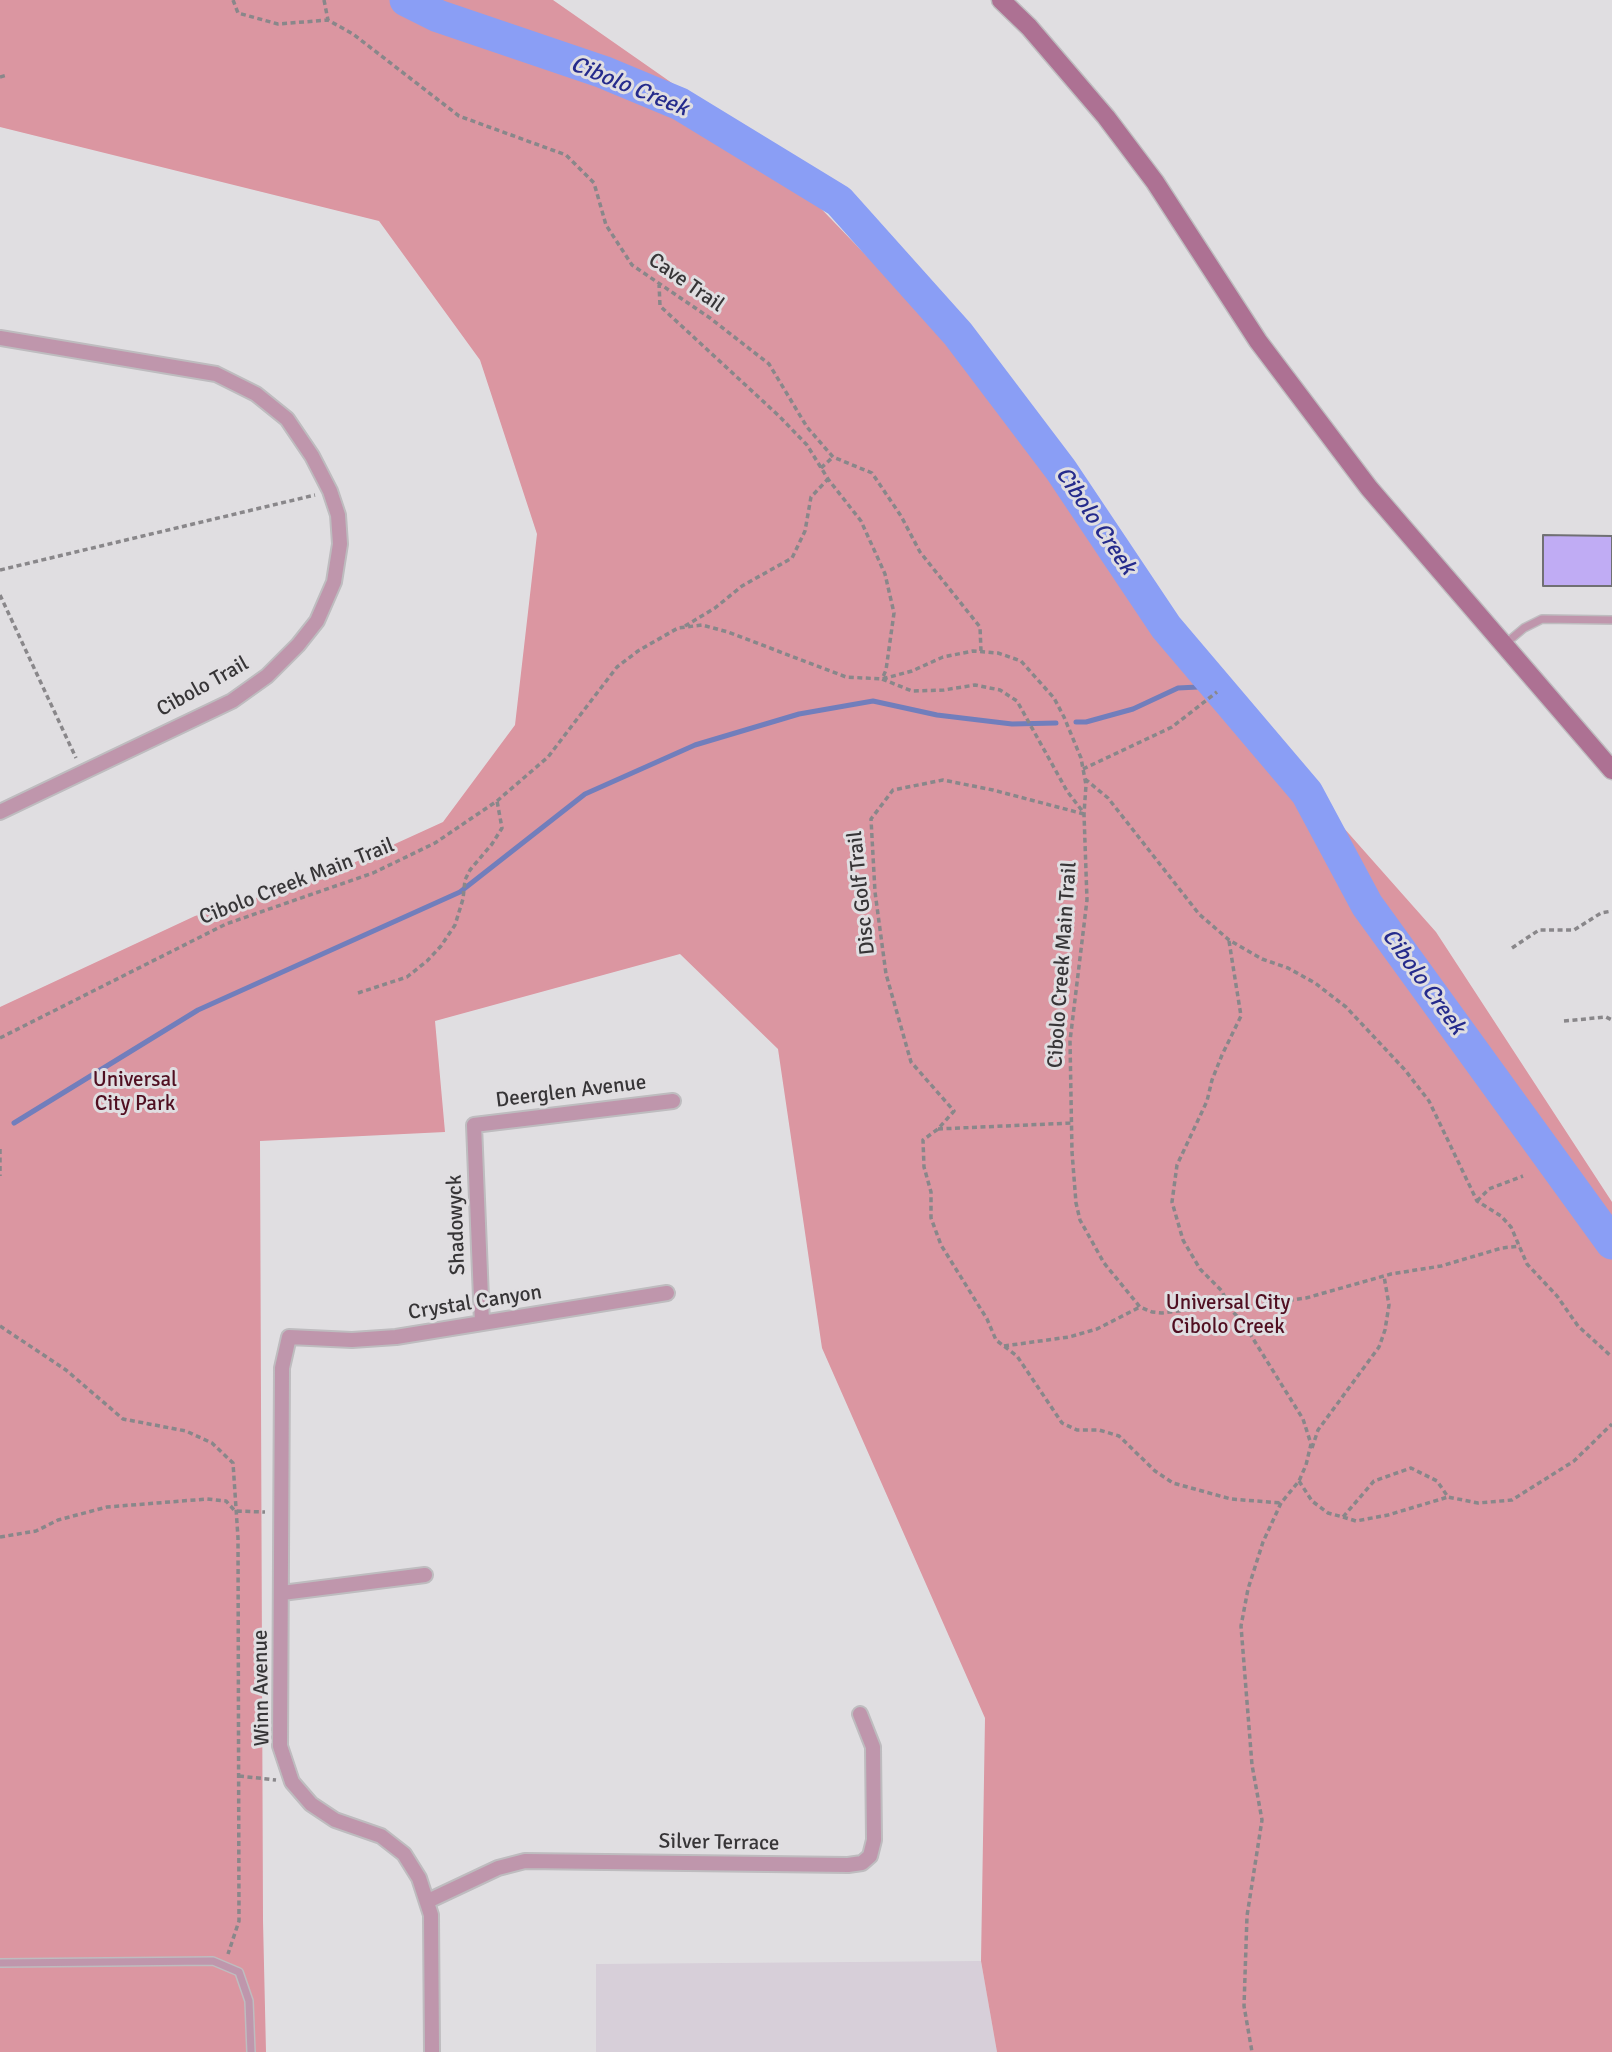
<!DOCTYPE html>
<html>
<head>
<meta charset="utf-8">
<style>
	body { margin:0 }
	canvas { display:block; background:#e0dee1 }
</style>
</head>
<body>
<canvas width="1612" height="2052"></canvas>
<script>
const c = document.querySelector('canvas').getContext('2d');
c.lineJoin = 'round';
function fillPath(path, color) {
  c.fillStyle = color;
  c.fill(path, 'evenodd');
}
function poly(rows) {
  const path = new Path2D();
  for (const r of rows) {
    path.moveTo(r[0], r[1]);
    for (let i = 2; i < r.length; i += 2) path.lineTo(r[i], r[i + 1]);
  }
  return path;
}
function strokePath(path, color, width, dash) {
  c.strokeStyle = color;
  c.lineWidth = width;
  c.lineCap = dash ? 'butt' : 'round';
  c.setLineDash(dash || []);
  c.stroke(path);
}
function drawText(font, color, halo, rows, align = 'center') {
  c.font = font + ' Signika,sans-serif';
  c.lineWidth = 6;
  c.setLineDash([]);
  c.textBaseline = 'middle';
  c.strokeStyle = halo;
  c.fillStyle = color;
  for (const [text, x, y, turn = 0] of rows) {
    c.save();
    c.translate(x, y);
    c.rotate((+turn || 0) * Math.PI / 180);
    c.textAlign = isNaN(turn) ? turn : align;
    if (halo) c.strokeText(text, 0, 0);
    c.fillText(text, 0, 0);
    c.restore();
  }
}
const built = poly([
	[981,1961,997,2052,596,2052,596,1964]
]);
const green = poly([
	[0,0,553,0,758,143,1082,480,1218,686,1436,932,1612,1202,1612,2052,997,2052,981,1961,985,1718,822,1348,778,1049,680,954,435,1021,445,1132,260,1141,263,1921,266,2052,0,2052,0,1007,195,916,316,880,443,822,515,725,537,534,480,360,379,221,0,127]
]);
const stream = poly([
	[1076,722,1086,722,1133,709,1178,688,1218,686],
	[14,1123,198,1010,460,892,585,794,695,745,799,714,873,701,937,715,1012,724,1056,723]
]);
const river = poly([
	[406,0,438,16,603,72,680,104,839,201,958,334,1061,470,1166,627,1307,793,1367,905,1612,1243]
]);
const building = poly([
	[1543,535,1612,536,1612,586,1543,586,1543,535]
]);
const path = poly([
	[233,0,238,13,278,24,328,20,353,34,459,116,566,155,594,183,606,225,632,265,710,318,769,364,807,427,833,457,872,473,901,516,920,552,980,627,981,651],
	[324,0,328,20],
	[0,77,7,75],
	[659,283,660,306,779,416,807,445,828,479,861,521,885,574,894,613,886,670,882,679,912,691,944,690,975,685,1000,690,1017,701,1067,791,1083,812],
	[821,468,833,457],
	[0,570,315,495],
	[0,595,76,758],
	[685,626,715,608,742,586,792,558,805,531,811,497,828,479],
	[1083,769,1172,727,1217,692],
	[1085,779,1108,798,1199,914,1229,940,1262,959,1288,968,1315,983,1346,1007,1405,1070,1429,1101,1477,1201,1501,1216,1511,1227,1527,1264,1557,1296,1578,1326,1612,1357],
	[1084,814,993,790,943,780,893,790,871,819,875,892,886,974,911,1062,954,1111,938,1129,923,1140,924,1167,931,1192,931,1218,941,1245,987,1319,996,1340,1017,1356,1062,1423,1077,1430,1099,1430,1119,1436,1155,1471,1173,1483,1231,1499,1281,1503],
	[1229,941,1241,1016,1222,1055,1212,1080,1207,1101,1177,1165,1172,1202,1183,1240,1200,1269,1222,1291,1230,1309,1306,1298,1391,1274,1441,1266,1502,1248,1520,1246],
	[1512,948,1539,930,1574,930,1601,913,1612,911],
	[358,993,407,977,427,961,441,946,455,925,463,899,465,880,470,870,492,844,502,828,497,801],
	[1564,1021,1606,1017,1612,1020],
	[0,1038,226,924,373,873,435,843,497,801,548,757,617,667,638,651,678,628,702,625,728,632,846,677,882,679,912,671,943,657,973,651,998,653,1021,661,1054,698,1064,717,1081,758,1086,785,1084,814,1087,900,1070,1041,1072,1152,1076,1203,1080,1220,1104,1263,1140,1307,1152,1312,1162,1313,1195,1309,1230,1309,1242,1321,1303,1419,1311,1444,1306,1465,1299,1481,1281,1503,1263,1542,1248,1589,1241,1626,1252,1765,1262,1820,1247,1916,1244,2006,1252,2052],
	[938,1129,1071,1123],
	[0,1149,0,1176],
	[1477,1201,1489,1189,1523,1176],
	[0,1326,66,1370,123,1419,186,1431,212,1443,233,1463,238,1538,239,1921,228,1954],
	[1004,1346,1069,1337,1097,1329,1140,1307],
	[1312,1448,1318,1430,1379,1347,1385,1330,1389,1305,1384,1276],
	[1299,1481,1312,1501,1328,1513,1343,1517,1374,1481,1411,1468,1437,1481,1448,1497,1478,1503,1512,1500,1574,1461,1612,1424],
	[1343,1517,1356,1521,1388,1515,1448,1497],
	[0,1537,36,1531,58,1520,107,1507,207,1499,226,1501,235,1511,265,1512],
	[239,1776,276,1780]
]);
const lane = poly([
	[1505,644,1524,628,1542,619,1612,620],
	[0,1963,213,1961,239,1972,249,2001,251,2052]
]);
const street = poly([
	[0,338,216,374,256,394,287,419,312,456,330,491,338,515,340,544,334,582,317,621,298,645,267,676,232,701,0,812],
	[482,1323,474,1125,673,1101],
	[282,1593,425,1575],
	[428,1901,498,1868,525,1861,848,1865,862,1863,870,1856,874,1840,873,1747,860,1714],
	[432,2052,431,1915,419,1878,404,1854,381,1836,335,1820,311,1804,292,1782,280,1746,282,1368,289,1337,352,1340,396,1337,667,1293]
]);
const secondary = poly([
	[1001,0,1029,27,1106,117,1155,182,1258,341,1369,488,1612,770]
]);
const streetNames = [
	["Cave Trail",686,283,35],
	["Cibolo Trail",203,687,-29],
	["Cibolo Creek Main Trail",297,882,-21],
	["Disc Golf Trail",862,893,-96],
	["Cibolo Creek Main Trail",1063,965,-86],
	["Deerglen Avenue",571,1092,-7],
	["Shadowyck",457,1225,-92],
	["Crystal Canyon",475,1303,-9],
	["Winn Avenue",262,1688,-91],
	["Silver Terrace",719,1843,1]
];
const parkNames = [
	["Universal",135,1080],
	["City Park",135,1104],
	["Universal City",1228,1303],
	["Cibolo Creek",1228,1327]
];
const waterNames = [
	["Cibolo Creek",629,87,22],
	["Cibolo Creek",1095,521,56],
	["Cibolo Creek",1423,982,54]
];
fillPath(built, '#d7cfd9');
fillPath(green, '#db96a1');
strokePath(stream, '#717ebc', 5);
strokePath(river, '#8a9ef5', 33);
fillPath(building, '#c0acf4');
strokePath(building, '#707073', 2);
strokePath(lane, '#bebcbf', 10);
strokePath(street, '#bebcbf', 18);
strokePath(secondary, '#bebcbf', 21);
strokePath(path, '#89878a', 3.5, [5, 3.5]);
strokePath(lane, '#bf96ac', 7);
strokePath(street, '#bf96ac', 14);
strokePath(secondary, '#ad7193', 18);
drawText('21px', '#373537', '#e0dee1', streetNames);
drawText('21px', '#500f21', '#e0dee1', parkNames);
drawText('italic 23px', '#252b8c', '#e0dee1', waterNames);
</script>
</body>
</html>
